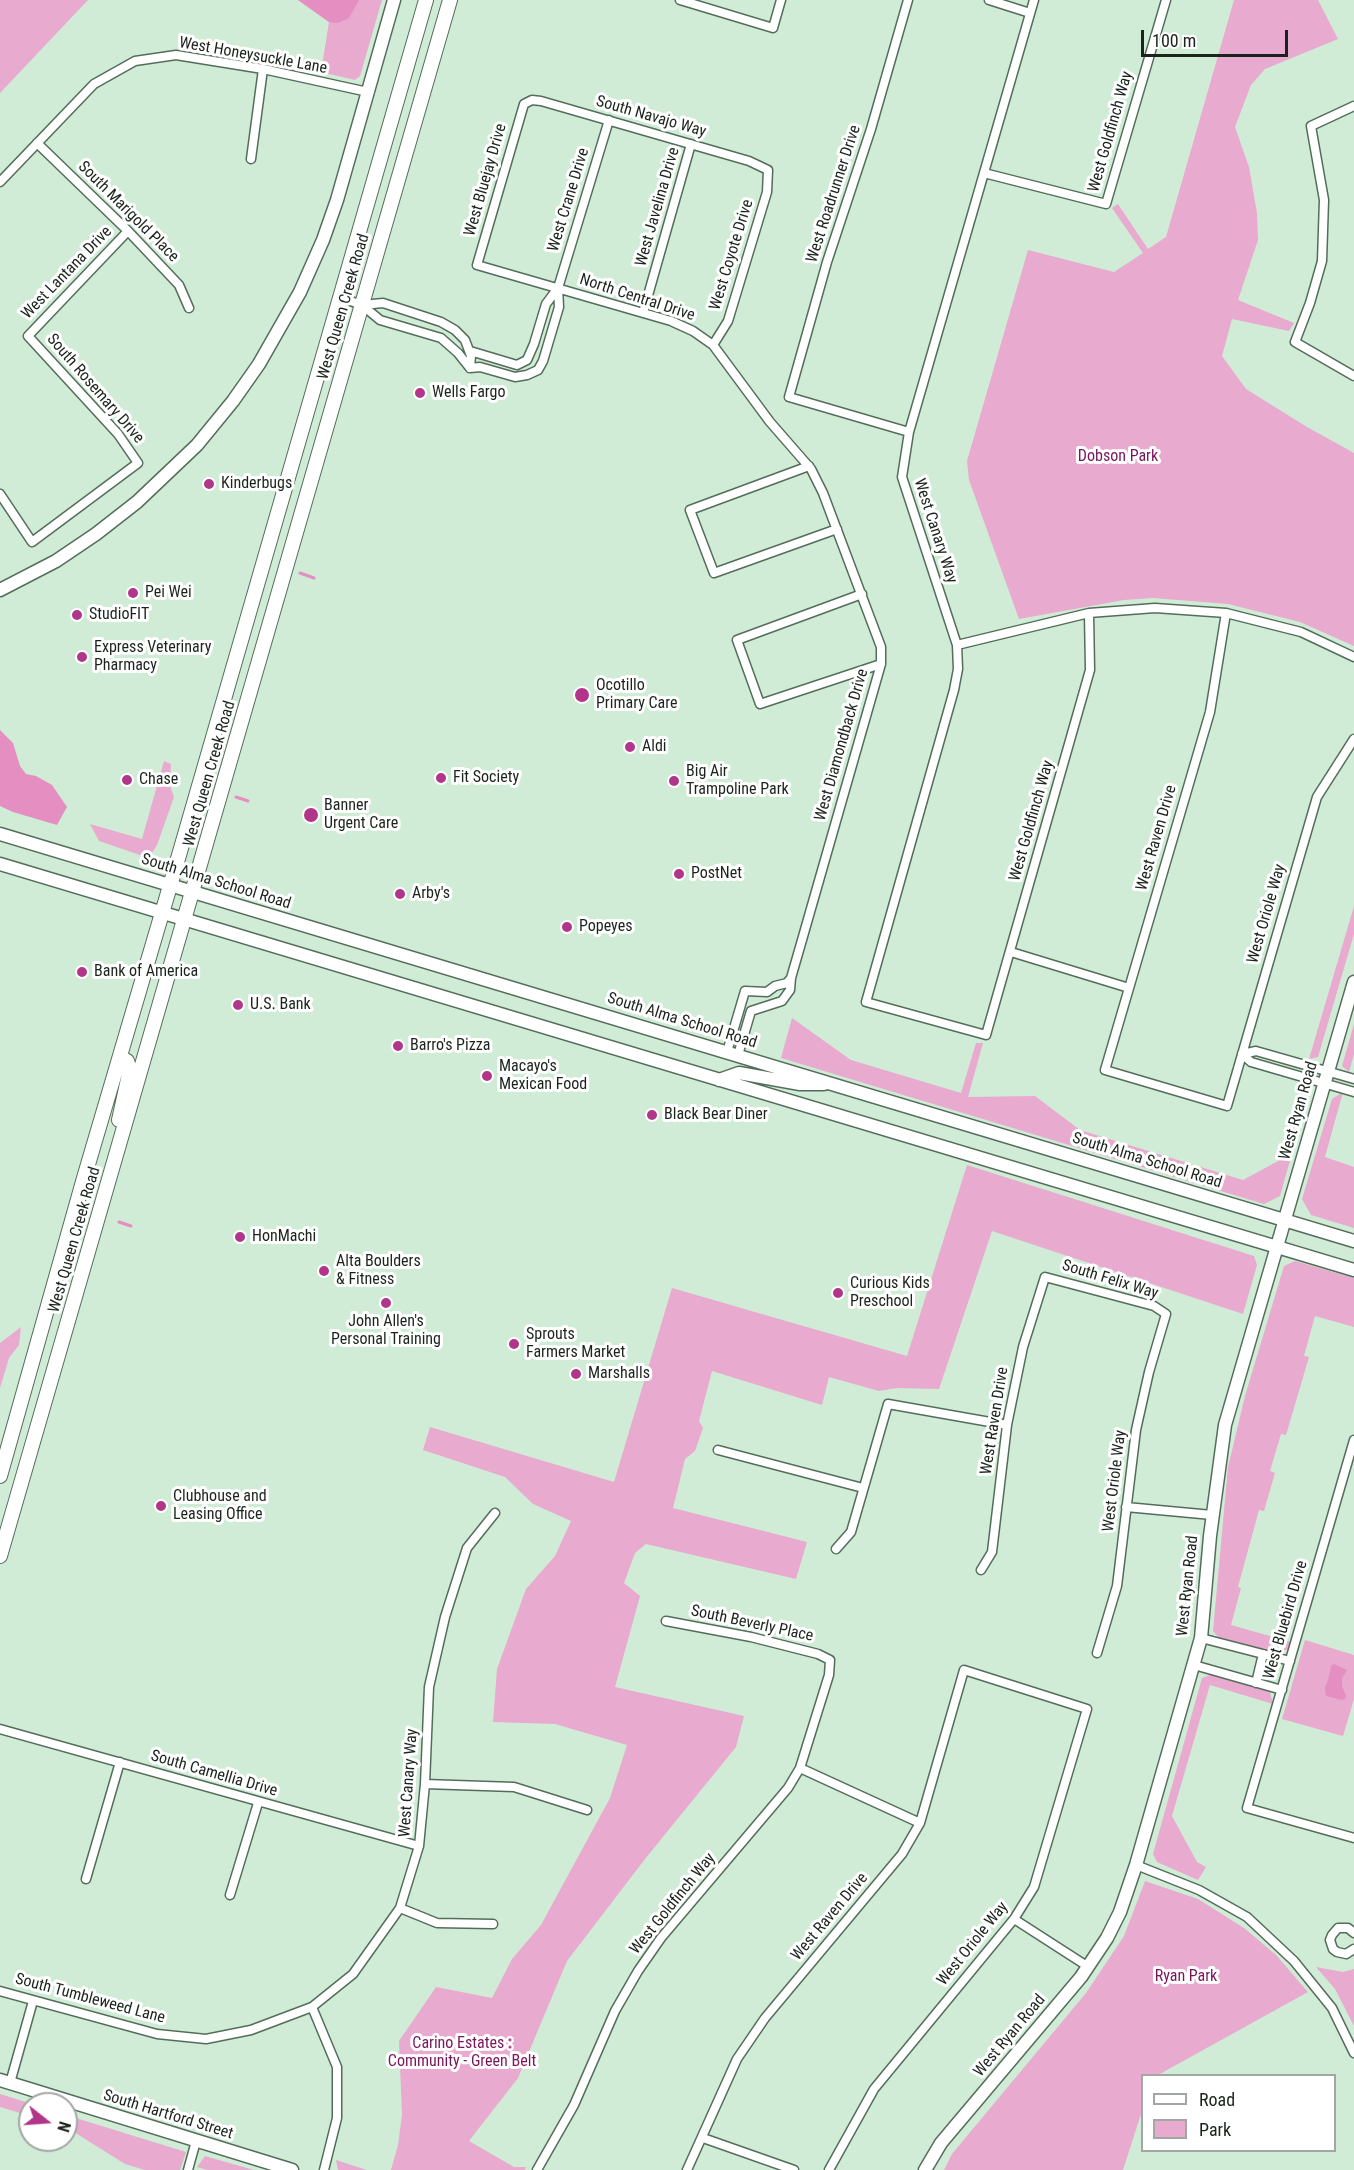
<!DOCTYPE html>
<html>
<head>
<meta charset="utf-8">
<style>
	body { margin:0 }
	#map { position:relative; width:1354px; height:2170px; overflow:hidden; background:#d0ecd7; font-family:"Roboto Condensed",sans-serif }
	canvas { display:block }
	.legend { position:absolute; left:1141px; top:2074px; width:195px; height:78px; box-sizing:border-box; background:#fff; border:2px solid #a3a7a4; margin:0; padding:8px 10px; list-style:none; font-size:18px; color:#1a241c }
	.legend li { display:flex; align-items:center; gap:12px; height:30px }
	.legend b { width:30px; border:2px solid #a3a7a4 }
	.north { position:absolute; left:18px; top:2092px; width:60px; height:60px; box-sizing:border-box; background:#fff; border:2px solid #a3a7a4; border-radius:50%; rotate:107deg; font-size:16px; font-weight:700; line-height:24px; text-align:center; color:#1a241c }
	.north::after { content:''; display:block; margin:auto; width:21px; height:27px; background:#b13689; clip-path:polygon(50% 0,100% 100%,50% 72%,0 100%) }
	.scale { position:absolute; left:1141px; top:30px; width:147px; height:27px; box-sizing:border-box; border:3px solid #1a241c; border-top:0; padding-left:8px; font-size:18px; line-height:21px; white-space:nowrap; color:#1a241c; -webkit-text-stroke:4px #fff; paint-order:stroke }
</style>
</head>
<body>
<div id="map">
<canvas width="1354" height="2170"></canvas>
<ul class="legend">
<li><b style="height:8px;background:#fff"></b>Road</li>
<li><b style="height:16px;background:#e8aace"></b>Park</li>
</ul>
<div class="north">N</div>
<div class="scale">100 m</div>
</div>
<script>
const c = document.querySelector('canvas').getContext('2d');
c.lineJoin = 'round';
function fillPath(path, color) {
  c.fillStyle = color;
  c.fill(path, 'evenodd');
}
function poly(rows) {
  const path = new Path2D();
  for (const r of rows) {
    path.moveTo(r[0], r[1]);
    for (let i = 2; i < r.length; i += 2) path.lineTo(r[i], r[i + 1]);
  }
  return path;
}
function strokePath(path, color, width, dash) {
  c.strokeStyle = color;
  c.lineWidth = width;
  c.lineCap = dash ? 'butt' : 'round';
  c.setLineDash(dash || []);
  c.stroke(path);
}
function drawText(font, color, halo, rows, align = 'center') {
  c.font = font + ' "Roboto Condensed",sans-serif';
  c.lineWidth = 6;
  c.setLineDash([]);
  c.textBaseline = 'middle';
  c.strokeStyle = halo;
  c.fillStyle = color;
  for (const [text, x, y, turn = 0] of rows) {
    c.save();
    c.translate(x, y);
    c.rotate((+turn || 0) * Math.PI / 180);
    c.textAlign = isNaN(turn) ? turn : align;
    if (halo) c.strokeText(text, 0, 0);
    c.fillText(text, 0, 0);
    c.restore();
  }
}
const green = poly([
	[0,0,88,0,0,93],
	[298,0,382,0,360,76,355,80,321,72,329,22],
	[1234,0,1318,0,1338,39,1265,69,1251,85,1235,127,1249,167,1257,213,1258,240,1238,300,1294,323,1289,331,1232,319,1222,356,1246,389,1307,427,1354,453,1354,646,1300,622,1228,604,1153,598,1124,600,1019,619,969,480,967,461,1028,250,1114,272,1143,253,1112,208,1118,204,1148,249,1166,237],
	[164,761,171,764,170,786,174,797,157,845,152,853,140,855,99,841,90,824,142,839],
	[1354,906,1354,934,1318,1057,1309,1059],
	[792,1018,851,1060,961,1093,976,1043,983,1043,968,1097,1035,1096,1080,1130,1243,1180,1280,1160,1302,1084,1310,1090,1280,1196,1264,1204,781,1058],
	[1354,1024,1354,1054,1349,1072,1342,1066],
	[1343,1092,1325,1157,1354,1167,1354,1228,1311,1215,1302,1199,1332,1099],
	[967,1165,1254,1256,1257,1265,1243,1314,992,1231,939,1389,897,1388,879,1391,829,1377,822,1405,712,1371,699,1421,703,1428,695,1451,685,1459,673,1508,807,1542,796,1579,646,1544,635,1553,624,1583,640,1596,615,1687,744,1716,736,1747,645,1859,567,1961,518,2078,469,2141,514,2167,526,2167,525,2170,391,2170,398,2145,402,2115,399,2041,436,1987,492,1998,512,1959,541,1925,610,1798,627,1745,555,1724,493,1722,497,1669,526,1589,555,1556,571,1521,533,1504,505,1477,423,1450,430,1427,614,1482,672,1288,907,1356],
	[1295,1261,1354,1278,1354,1327,1315,1316,1304,1356,1309,1357,1286,1435,1281,1434,1270,1471,1275,1473,1264,1511,1259,1510,1238,1587,1241,1588,1231,1625,1291,1642,1287,1650,1273,1652,1219,1638,1213,1631,1228,1467,1245,1396,1284,1266],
	[21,1327,19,1345,9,1358,0,1388,0,1343],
	[1305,1640,1354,1655,1354,1699,1343,1736,1282,1719],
	[1213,1674,1270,1692,1273,1704,1210,1685,1172,1816,1197,1862,1206,1867,1198,1880,1157,1862,1153,1854,1202,1678],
	[1145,1881,1198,1899,1244,1928,1276,1955,1308,1992,1158,2075,1142,2076,1142,2111,1123,2170,944,2170,952,2154,1086,1993,1124,1936],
	[1316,1967,1343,1972,1354,1969,1354,2026,1335,1989],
	[0,2094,32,2104,30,2104,30,2116,0,2107],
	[66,2115,186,2152,180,2170,145,2170,125,2164,66,2127],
	[205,2156,254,2170,207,2170,197,2167],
	[336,2160,367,2170,338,2170]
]);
const water = poly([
	[298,0,359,0,349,18,338,23,329,22],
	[0,730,13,743,20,766,26,774,36,776,52,785,67,807,57,825,13,812,0,806],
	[1334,1664,1347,1670,1342,1678,1342,1686,1346,1696,1345,1699,1342,1700,1326,1696,1325,1688,1329,1677,1331,1666]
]);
const stream = poly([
	[300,573,314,578],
	[236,797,248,801],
	[119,1222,131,1226]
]);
const street = poly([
	[680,0,773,28,781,0],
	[908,0,871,129,827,262,789,397,909,432],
	[989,0,1030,13],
	[1034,0,909,432,902,477,957,645,958,669,954,690,866,1002,986,1035,1090,670,1089,613],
	[1354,106,1311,126,1324,200,1322,261,1310,303,1295,342,1354,376],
	[37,143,128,231,179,285,189,308],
	[251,159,263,69],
	[984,173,1106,204,1166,0],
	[0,182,94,84,135,61,176,55,263,69,368,92],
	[339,297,362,305,383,303,441,322,455,330,465,340,471,356,470,368],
	[362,305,380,320,441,338,458,353,470,368],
	[643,313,691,144],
	[713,345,728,321,767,192,768,170,749,161,541,101,532,100,524,104,477,265,671,321,693,331,713,345,770,422,811,469,823,493,881,647,881,664,802,940,791,978,790,990,782,1001,751,1011,738,1055],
	[470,351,517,365,527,360,534,344,546,304,558,288],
	[470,368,480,367,515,377,527,375,538,370,543,361,559,307,558,288,609,120],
	[809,466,690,510,714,573,837,529],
	[0,494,32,542,138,463,118,434,28,336,128,231],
	[862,594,737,640,760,704,881,664],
	[1226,613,1210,712,1105,1070,1227,1106,1317,797,1354,739],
	[957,645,1089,613,1155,608,1226,613,1301,632,1354,657],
	[1011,952,1129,988],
	[727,1052,745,991,767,992,775,986,787,983,791,978],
	[1242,1054,1251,1062,1354,1092],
	[1242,1054,1256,1051,1354,1079],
	[1354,1440,1247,1808,1354,1838],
	[718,1450,863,1488],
	[1126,1507,1212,1515],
	[836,1549,851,1532,888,1404,1007,1425],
	[981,1570,992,1552,1007,1425,1023,1347,1045,1277,1154,1306,1166,1314,1149,1372,1136,1430,1117,1586,1097,1653],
	[1201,1638,1290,1661],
	[1194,1665,1282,1690],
	[1256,1683,1263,1654],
	[0,1729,419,1846],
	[800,1768,920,1823],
	[425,1784,514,1787,587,1810],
	[1136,1865,1199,1890,1247,1917,1294,1961,1332,2008,1354,2053],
	[86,1879,120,1762],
	[230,1895,258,1803],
	[400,1908,437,1923,493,1924],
	[1014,1919,1087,1966],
	[1354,1933,1348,1928,1338,1928,1332,1935,1330,1940,1333,1949,1337,1952,1346,1954,1354,1949],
	[0,1991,157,2034,206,2039,251,2030,312,2007,353,1974,400,1908,419,1846,425,1784,429,1687,445,1617,467,1548,495,1513],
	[312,2007,337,2067,337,2118,324,2170],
	[10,2083,33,2001],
	[703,2138,794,2170],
	[188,2170,196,2141],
	[537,2170,574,2105,615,2011,638,1971,661,1938,788,1788,800,1768,829,1675,830,1660,818,1654,751,1637,666,1621],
	[687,2170,737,2059,765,2018,902,1854,920,1823,964,1670,1087,1709,1034,1887,1014,1919,874,2089,829,2170]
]);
const secondary = poly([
	[0,590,56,561,96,534,137,502,197,445,233,401,259,364,300,292,323,240,337,200,394,0],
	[0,834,1354,1241],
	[0,864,1354,1270],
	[719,1080,739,1073,800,1084,824,1084],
	[0,2080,292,2170],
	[925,2170,941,2143,1081,1977,1107,1938,1120,1912,1136,1865,1201,1638,1210,1536,1225,1425,1354,982]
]);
const primary = poly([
	[119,1120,130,1070,127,1061,120,1057],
	[0,1476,84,1178,175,869,426,0],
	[0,1556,450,0]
]);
const markers = [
	[420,393,6,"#b13689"],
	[209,484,6,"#b13689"],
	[133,593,6,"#b13689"],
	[77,615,6,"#b13689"],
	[82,657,6,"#b13689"],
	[582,695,8,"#b13689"],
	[630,747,6,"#b13689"],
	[441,778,6,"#b13689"],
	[127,780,6,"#b13689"],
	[674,781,6,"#b13689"],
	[311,815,8,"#b13689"],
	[679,874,6,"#b13689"],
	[400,894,6,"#b13689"],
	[567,927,6,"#b13689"],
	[82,972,6,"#b13689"],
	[238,1005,6,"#b13689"],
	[398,1046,6,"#b13689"],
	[487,1076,6,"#b13689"],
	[652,1115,6,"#b13689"],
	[240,1237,6,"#b13689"],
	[324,1271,6,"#b13689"],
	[838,1293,6,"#b13689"],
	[386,1303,6,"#b13689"],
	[514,1344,6,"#b13689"],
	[576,1374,6,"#b13689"],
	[161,1506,6,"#b13689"]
];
const streetNames = [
	["West Honeysuckle Lane",253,56,10],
	["South Navajo Way",651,117,16],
	["West Goldfinch Way",1111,132,-74],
	["West Bluejay Drive",486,180,-74],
	["West Roadrunner Drive",834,194,-72],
	["West Crane Drive",569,200,-73],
	["West Javelina Drive",658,207,-74],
	["South Marigold Place",128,212,45],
	["West Coyote Drive",732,255,-73],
	["West Lantana Drive",67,273,-46],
	["North Central Drive",637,298,18],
	["West Queen Creek Road",344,307,-74],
	["South Rosemary Drive",95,389,49],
	["West Canary Way",935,531,72],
	["West Diamondback Drive",842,745,-74],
	["West Queen Creek Road",210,774,-74],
	["West Goldfinch Way",1032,821,-74],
	["West Raven Drive",1157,838,-74],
	["South Alma School Road",216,882,17],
	["West Oriole Way",1267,914,-74],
	["South Alma School Road",682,1021,17],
	["West Ryan Road",1299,1111,-74],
	["South Alma School Road",1147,1161,17],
	["West Queen Creek Road",75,1240,-74],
	["South Felix Way",1110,1280,17],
	["West Raven Drive",995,1421,-81],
	["West Oriole Way",1115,1481,-83],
	["West Ryan Road",1188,1586,-84],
	["West Bluebird Drive",1286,1620,-74],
	["South Beverly Place",752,1624,12],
	["South Camellia Drive",214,1774,16],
	["West Canary Way",409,1783,-86],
	["West Goldfinch Way",673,1904,-51],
	["West Raven Drive",830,1917,-50],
	["West Oriole Way",973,1944,-51],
	["South Tumbleweed Lane",90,1999,15],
	["West Ryan Road",1010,2036,-50],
	["South Hartford Street",168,2115,17]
];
const poiNames = [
	["Wells Fargo",432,393],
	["Kinderbugs",221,484],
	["Pei Wei",145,593],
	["StudioFIT",89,615],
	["Express Veterinary",94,648],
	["Pharmacy",94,666],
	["Ocotillo",596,686],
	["Primary Care",596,704],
	["Aldi",642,747],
	["Big Air",686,772],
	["Trampoline Park",686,790],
	["Fit Society",453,778],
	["Chase",139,780],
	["Banner",324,806],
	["Urgent Care",324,824],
	["PostNet",691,874],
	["Arby's",412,894],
	["Popeyes",579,927],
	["Bank of America",94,972],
	["U.S. Bank",250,1005],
	["Barro's Pizza",410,1046],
	["Macayo's",499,1067],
	["Mexican Food",499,1085],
	["Black Bear Diner",664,1115],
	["HonMachi",252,1237],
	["Alta Boulders",336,1262],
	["& Fitness",336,1280],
	["Curious Kids",850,1284],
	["Preschool",850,1302],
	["John Allen's",386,1322,"center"],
	["Personal Training",386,1340,"center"],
	["Sprouts",526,1335],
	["Farmers Market",526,1353],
	["Marshalls",588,1374],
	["Clubhouse and",173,1497],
	["Leasing Office",173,1515]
];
const parkNames = [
	["Dobson Park",1118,457],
	["Ryan Park",1186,1977],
	["Carino Estates :",462,2044],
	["Community - Green Belt",462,2062]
];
fillPath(green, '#e8aace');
fillPath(water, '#e48ec2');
strokePath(stream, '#e48ec2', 3);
strokePath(street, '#546d5a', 11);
strokePath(secondary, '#546d5a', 15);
strokePath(primary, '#546d5a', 16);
strokePath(street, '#fff', 8);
strokePath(secondary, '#fff', 12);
strokePath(primary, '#fff', 14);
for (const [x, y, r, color] of markers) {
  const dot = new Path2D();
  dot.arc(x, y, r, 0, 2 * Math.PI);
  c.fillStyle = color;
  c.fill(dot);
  strokePath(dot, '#fff', 2);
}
drawText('16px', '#1a241c', '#fff', streetNames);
drawText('16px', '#1a241c', '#fff', poiNames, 'left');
drawText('16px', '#7a155c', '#fff', parkNames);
</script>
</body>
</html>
